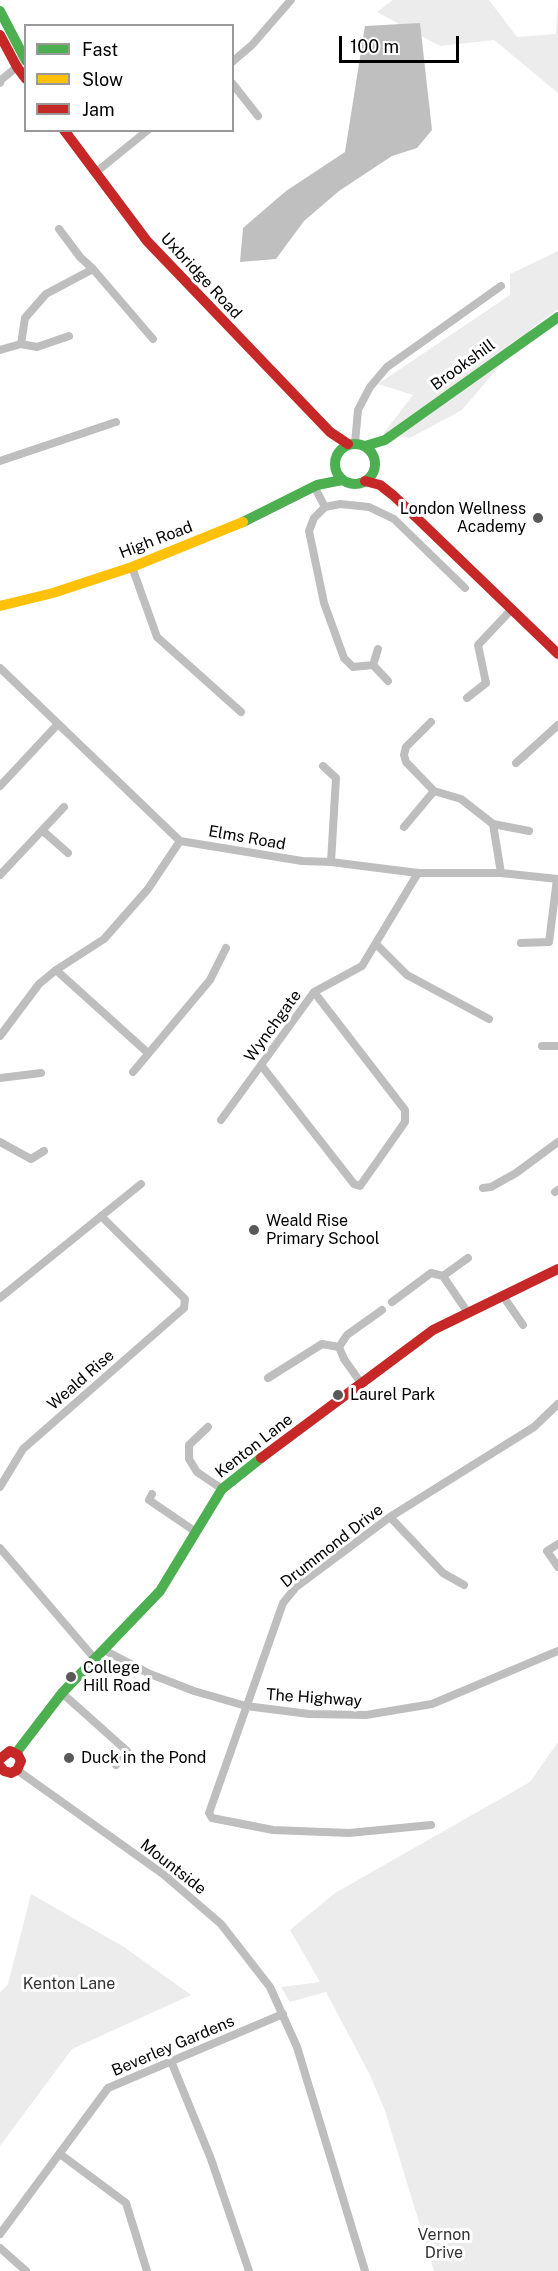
<!DOCTYPE html>
<html>
<head>
<meta charset="utf-8">
<style>
	body { margin:0 }
	#map { position:relative; width:558px; height:2271px; overflow:hidden; background:#fff; font-family:"Public Sans",sans-serif }
	canvas { display:block }
	.legend { position:absolute; left:24px; top:24px; width:210px; height:108px; box-sizing:border-box; background:#fff; border:2px solid #999; margin:0; padding:8px 10px; list-style:none; font-size:18px; color:#000 }
	.legend li { display:flex; align-items:center; gap:12px; height:30px }
	.legend b { width:30px; border:2px solid #999 }
	.scale { position:absolute; left:339px; top:36px; width:120px; height:27px; box-sizing:border-box; border:3px solid #000; border-top:0; padding-left:8px; font-size:18px; line-height:21px; white-space:nowrap; color:#000; -webkit-text-stroke:4px #fff; paint-order:stroke }
</style>
</head>
<body>
<div id="map">
<canvas width="558" height="2271"></canvas>
<ul class="legend">
<li><b style="height:8px;background:#4caf50"></b>Fast</li>
<li><b style="height:8px;background:#ffc107"></b>Slow</li>
<li><b style="height:8px;background:#c62828"></b>Jam</li>
</ul>
<div class="scale">100 m</div>
</div>
<script>
const c = document.querySelector('canvas').getContext('2d');
c.lineJoin = 'round';
function fillPath(path, color) {
  c.fillStyle = color;
  c.fill(path, 'evenodd');
}
function poly(rows) {
  const path = new Path2D();
  for (const r of rows) {
    if (r.length === 3) {
      path.moveTo(r[0] + r[2], r[1]);
      path.arc(r[0], r[1], r[2], 0, 2 * Math.PI);
      continue;
    }
    path.moveTo(r[0], r[1]);
    for (let i = 2; i < r.length; i += 2) path.lineTo(r[i], r[i + 1]);
  }
  return path;
}
function strokePath(path, color, width, dash) {
  c.strokeStyle = color;
  c.lineWidth = width;
  c.lineCap = dash ? 'butt' : 'round';
  c.setLineDash(dash || []);
  c.stroke(path);
}
function drawText(font, color, halo, rows, align = 'center') {
  c.font = font + ' "Public Sans",sans-serif';
  c.lineWidth = 6;
  c.setLineDash([]);
  c.textBaseline = 'middle';
  c.strokeStyle = halo;
  c.fillStyle = color;
  for (const [text, x, y, turn = 0] of rows) {
    c.save();
    c.translate(x, y);
    c.rotate((+turn || 0) * Math.PI / 180);
    c.textAlign = isNaN(turn) ? turn : align;
    if (halo) c.strokeText(text, 0, 0);
    c.fillText(text, 0, 0);
    c.restore();
  }
}
const green = poly([
	[393,0,489,0,517,37,556,34,558,4,558,93,494,40,440,46,377,12],
	[558,251,558,309,533,327,462,410,410,438,383,434,413,395,378,384,510,295,510,274],
	[558,1742,558,2271,434,2271,385,2111,370,2075,326,1992,290,2002,281,1987,320,1982,290,1930,335,1893,530,1782],
	[31,1894,124,1947,191,1995,72,2049,0,2146,0,1993,8,1984]
]);
const water = poly([
	[420,23,432,130,417,148,392,156,339,191,304,221,276,259,240,262,243,228,286,191,345,152,365,26]
]);
const street = poly([
	[232,62,252,45,291,0],
	[0,83,1,80,18,66],
	[232,83,258,116],
	[95,173,148,130],
	[59,229,80,257,93,269,153,339],
	[21,344,37,347,69,336],
	[0,350,21,344,25,318,46,294,93,269],
	[355,443,358,410,370,387,387,367,501,286],
	[0,461,116,422],
	[314,486,325,507],
	[132,567,157,637,241,712],
	[378,649,373,665,353,667,344,658,324,603,309,531,314,518,325,507,340,504,369,507,394,519,465,588],
	[373,665,388,681],
	[0,668,180,841,302,861,331,862,418,873,501,873,558,879],
	[467,698,486,683,478,645,512,609],
	[431,722,406,747,404,755,406,762,434,791,461,799,493,824,501,873],
	[516,763,558,725],
	[323,766,336,778,331,862],
	[0,786,58,724],
	[493,824,529,831],
	[404,827,434,791],
	[43,831,68,853],
	[0,875,64,807],
	[521,943,549,942,557,879],
	[376,944,407,975,489,1019],
	[56,970,148,1053],
	[0,1036,39,984,56,970,104,939,148,889,180,841],
	[542,1046,558,1046],
	[261,1065,354,1184,360,1186,405,1122,405,1110,314,992],
	[133,1072,210,980,226,948],
	[0,1078,41,1073],
	[221,1120,314,992,362,966,418,873],
	[0,1142,31,1159,44,1151],
	[483,1188,491,1187,516,1173,558,1142],
	[555,1192,558,1190],
	[443,1276,468,1313],
	[503,1296,523,1325],
	[0,1298,141,1184],
	[392,1302,431,1273,443,1276,468,1258],
	[339,1347,344,1359,361,1383],
	[268,1378,322,1344,339,1347,347,1335,382,1310],
	[208,1427,189,1445,189,1459,197,1472,222,1489],
	[0,1487,23,1449,184,1308,185,1299,101,1216],
	[152,1494,149,1500,196,1532],
	[390,1517,443,1573,464,1585],
	[558,1544,547,1551,558,1567],
	[0,1548,95,1659],
	[104,1650,150,1674,194,1691,246,1706,309,1714,366,1715,432,1704,558,1651],
	[62,1693,127,1751,116,1765],
	[17,1770,163,1874,221,1924,270,1987,297,2047,365,2271],
	[431,1825,349,1833,273,1830,212,1818,209,1813,283,1603,296,1587,390,1517,534,1427,558,1404],
	[171,2061,211,2159,249,2271],
	[60,2154,126,2203,147,2271],
	[0,2234,108,2088,283,2014],
	[0,2248,26,2271]
]);
const fast = poly([
	[0,11,26,61],
	[355,464,20],
	[365,446,385,440,558,317],
	[243,522,317,485,342,480],
	[16,1753,62,1693,160,1591,222,1489,261,1458]
]);
const slow = poly([
	[0,606,53,593,132,567,243,522]
]);
const jam = poly([
	[0,35,17,67,26,79],
	[64,130,147,241,330,432,348,444],
	[365,481,380,485,394,496,558,654],
	[261,1458,433,1330,558,1269],
	[0,1759,10,1751,18,1755,21,1761,17,1770,11,1773,4,1771,0,1766]
]);
const markers = [
	[538,518,6,"#595959"],
	[254,1230,6,"#595959"],
	[338,1395,6,"#595959"],
	[71,1677,6,"#595959"],
	[69,1758,6,"#595959"]
];
const streetNames = [
	["Uxbridge Road",201,276,47],
	["Brookshill",463,365,-36],
	["High Road",156,540,-21],
	["Elms Road",247,838,10],
	["Wynchgate",273,1026,-54],
	["Weald Rise",81,1380,-41],
	["Kenton Lane",254,1446,-38],
	["Drummond Drive",332,1546,-38],
	["The Highway",314,1698,4],
	["Mountside",173,1867,38],
	["Beverley Gardens",173,2046,-23]
];
const poiNames = [
	["London Wellness",526,509,"right"],
	["Academy",526,527,"right"],
	["Weald Rise",266,1221],
	["Primary School",266,1239],
	["Laurel Park",350,1395],
	["College",83,1668],
	["Hill Road",83,1686],
	["Duck in the Pond",81,1758]
];
const parkNames = [
	["Kenton Lane",69,1984],
	["Vernon",444,2235],
	["Drive",444,2253]
];
fillPath(green, '#ececec');
fillPath(water, '#bfbfbf');
strokePath(street, '#bebebe', 8);
strokePath(fast, '#4caf50', 10);
strokePath(slow, '#ffc107', 10);
strokePath(jam, '#c62828', 10);
for (const [x, y, r, color] of markers) {
  const dot = new Path2D();
  dot.arc(x, y, r, 0, 2 * Math.PI);
  c.fillStyle = color;
  c.fill(dot);
  strokePath(dot, '#fff', 2);
}
drawText('16px', '#000', '#fff', streetNames);
drawText('16px', '#000', '#fff', poiNames, 'left');
drawText('16px', '#333', '#fff', parkNames);
</script>
</body>
</html>
